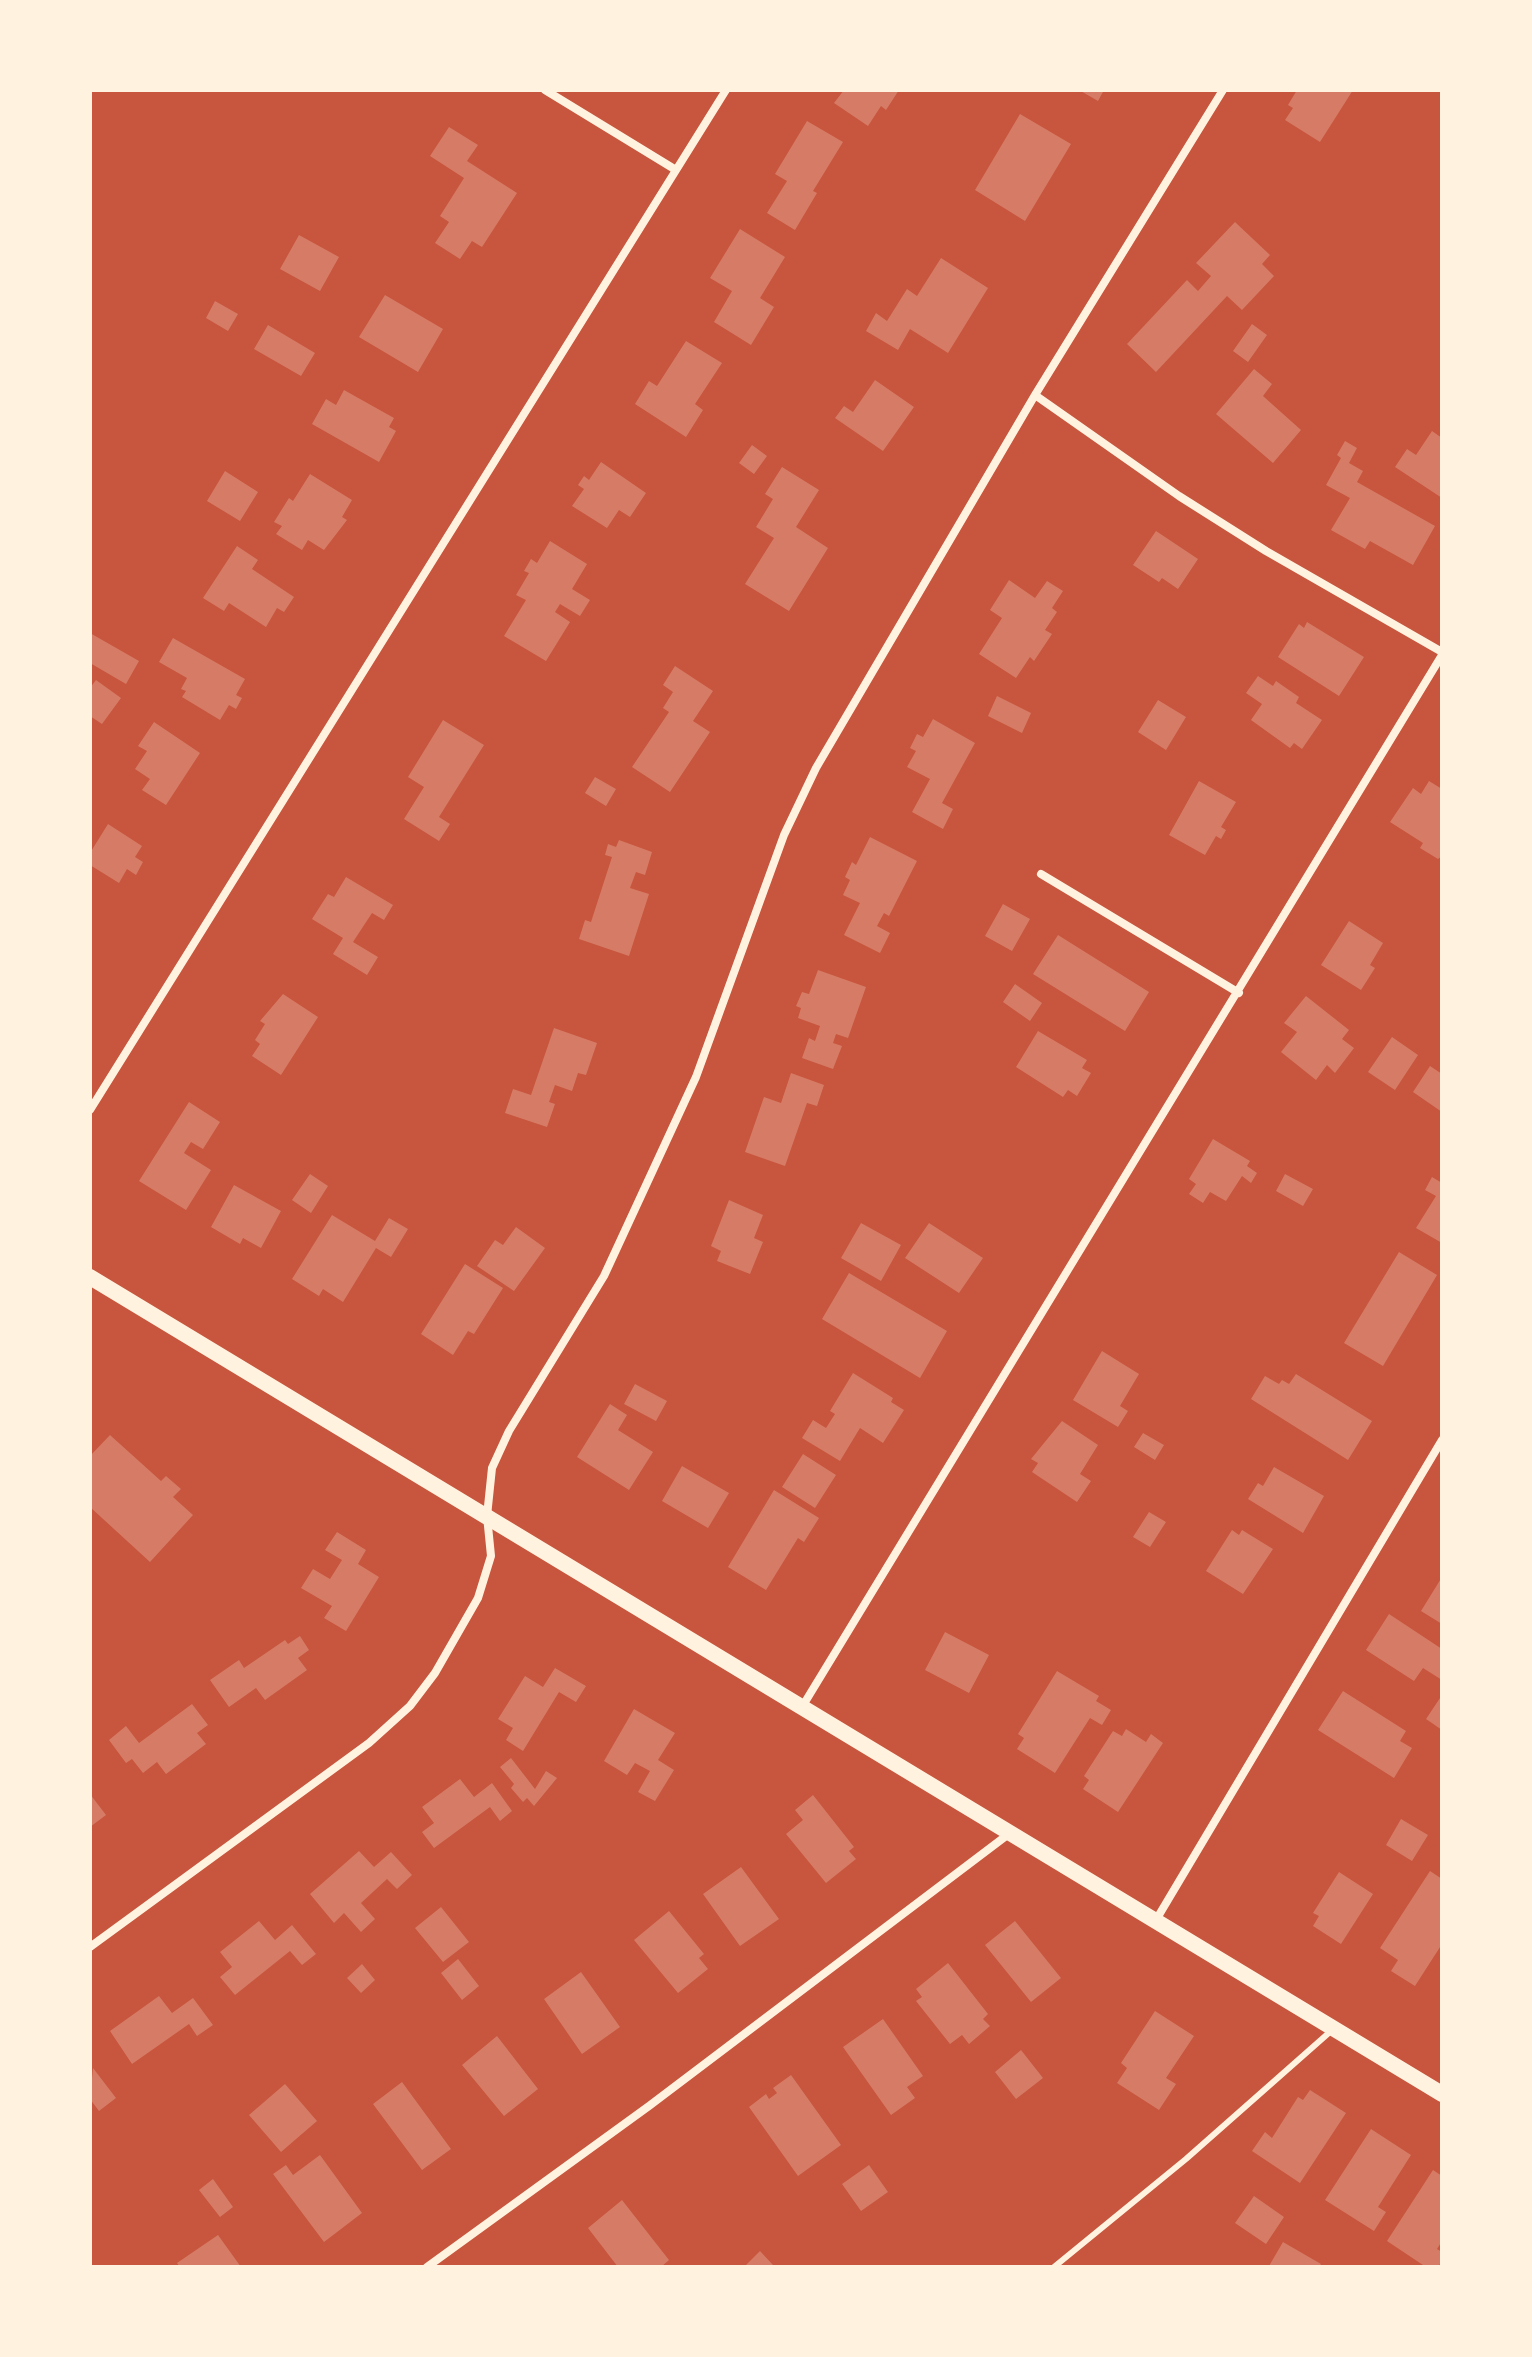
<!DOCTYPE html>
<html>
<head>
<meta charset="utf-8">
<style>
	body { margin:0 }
	#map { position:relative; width:1532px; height:2357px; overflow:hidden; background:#c8553d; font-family:Lato,sans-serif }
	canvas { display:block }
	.frame { position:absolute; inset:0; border:92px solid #fff3e0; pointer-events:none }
</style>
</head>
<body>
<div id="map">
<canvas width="1532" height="2357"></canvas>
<div class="frame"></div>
</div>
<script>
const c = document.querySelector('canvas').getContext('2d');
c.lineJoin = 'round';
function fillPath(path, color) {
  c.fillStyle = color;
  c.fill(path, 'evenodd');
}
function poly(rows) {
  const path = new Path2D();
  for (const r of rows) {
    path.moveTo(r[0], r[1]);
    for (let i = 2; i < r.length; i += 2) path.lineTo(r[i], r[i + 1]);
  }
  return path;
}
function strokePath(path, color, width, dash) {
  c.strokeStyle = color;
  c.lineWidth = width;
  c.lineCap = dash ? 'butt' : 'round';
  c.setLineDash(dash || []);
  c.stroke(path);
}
const building = poly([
	[844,90,899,90,886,110,881,106,868,126,834,103],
	[1079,90,1104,90,1098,101],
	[1297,90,1353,90,1320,142,1285,120,1293,108,1288,105],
	[1020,114,1071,144,1025,221,975,190],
	[807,121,843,142,813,191,817,193,795,230,767,213,787,181,775,174],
	[449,127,478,145,467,161,517,193,482,247,472,241,460,259,435,243,449,222,440,216,464,178,430,156],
	[1235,222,1270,255,1262,264,1274,276,1242,310,1227,296,1156,372,1127,344,1187,280,1198,291,1211,276,1196,263],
	[740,229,785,257,760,298,774,307,751,345,714,322,732,291,710,278],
	[299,235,339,257,320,291,280,269],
	[941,258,988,288,948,353,910,329,898,350,866,331,876,313,887,321,907,289,917,296],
	[385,295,443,329,418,372,359,337],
	[215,301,238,314,228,331,206,318],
	[1252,324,1267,335,1248,362,1233,351],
	[268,325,315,353,301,376,254,349],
	[686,341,722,363,695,404,703,410,686,437,635,404,649,381,657,386],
	[1254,369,1272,384,1263,396,1301,430,1273,463,1216,414],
	[875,380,914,407,883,451,835,418,844,406,853,412],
	[344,390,394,418,389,427,396,431,379,462,312,424,326,399,336,405],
	[1432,431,1442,438,1442,498,1395,467,1407,449,1416,455],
	[1345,441,1357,448,1349,463,1363,471,1357,482,1435,526,1413,565,1370,541,1365,549,1331,530,1350,498,1326,485,1341,458,1337,455],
	[752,445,767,456,754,474,739,463],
	[601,462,646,493,630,517,619,510,607,528,572,506,584,489,578,485,584,476,589,480],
	[782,467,819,490,796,527,828,548,789,611,745,584,774,538,756,527,773,499,765,494],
	[225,471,258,492,240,521,207,501],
	[310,474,352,500,342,517,347,520,324,550,308,540,302,550,276,534,282,526,274,522,289,498,293,501],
	[1156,531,1198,559,1178,589,1162,578,1159,582,1133,565],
	[550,541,587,564,572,589,590,600,580,616,560,604,555,612,570,622,546,661,504,636,526,600,516,595,529,573,524,571,531,559,537,563],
	[237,546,258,560,252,569,294,597,284,612,277,608,266,627,229,603,224,611,203,598],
	[1009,580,1035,598,1047,581,1063,591,1052,608,1057,612,1045,630,1052,634,1034,661,1030,657,1016,678,979,654,1002,618,990,610],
	[1307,622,1364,657,1339,696,1278,657,1299,624,1304,628],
	[90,633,139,661,126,684,90,663],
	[173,638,245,679,236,695,242,698,236,709,229,705,220,720,182,697,186,691,181,689,187,678,159,662],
	[675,666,713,691,693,721,710,732,670,792,632,767,669,712,663,708,673,692,663,685],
	[1258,676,1273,686,1276,681,1299,697,1296,703,1322,720,1302,749,1294,743,1290,748,1251,720,1262,704,1246,693],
	[96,680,121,698,102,724,90,716,90,688],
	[997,696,1031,713,1022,733,988,716],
	[1158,700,1186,717,1166,750,1138,732],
	[933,719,975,743,942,803,953,809,943,829,912,812,930,779,907,767,916,751,910,748,917,734,923,737],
	[443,720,484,745,439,817,450,824,439,841,404,819,424,787,408,777],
	[154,722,200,753,166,805,142,790,150,779,135,769,147,751,138,746],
	[595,777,616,789,606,806,585,793],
	[1199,781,1236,802,1221,827,1226,830,1221,839,1216,836,1205,855,1169,835],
	[1429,781,1442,789,1442,856,1438,859,1420,848,1423,843,1390,822,1413,788,1421,794],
	[108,824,142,846,135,857,143,862,136,875,127,869,119,883,90,865,90,853],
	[870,837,917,861,889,916,884,913,877,926,890,933,880,953,844,935,860,903,843,895,850,880,845,877,852,862,856,865],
	[619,840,652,852,645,875,636,872,630,888,649,894,629,956,579,939,585,920,591,922,612,857,605,855,608,844,616,847],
	[346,877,393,905,384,920,372,913,353,942,378,957,367,975,333,954,343,938,312,919,328,894,334,897],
	[1003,904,1030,919,1012,951,985,936],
	[1349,921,1383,943,1370,965,1375,968,1361,990,1321,965],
	[1058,935,1149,992,1125,1031,1033,974],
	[818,970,866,987,848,1038,836,1034,833,1043,842,1046,833,1069,802,1058,809,1038,815,1041,820,1026,798,1018,801,1008,796,1006,802,992,809,994],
	[1015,984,1042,1003,1030,1021,1003,1002],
	[283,994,318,1017,281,1075,252,1056,260,1044,255,1040,265,1024,260,1021],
	[1306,996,1349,1030,1342,1039,1354,1048,1335,1073,1327,1065,1316,1080,1281,1052,1297,1032,1284,1023],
	[554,1028,597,1043,586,1075,578,1073,572,1091,555,1085,549,1102,555,1104,547,1127,505,1113,513,1089,531,1095],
	[1038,1031,1087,1060,1082,1068,1091,1073,1077,1096,1068,1090,1063,1097,1016,1067],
	[1392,1037,1418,1055,1395,1090,1368,1072],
	[1430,1066,1442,1074,1442,1112,1413,1092],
	[791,1073,824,1085,817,1106,807,1103,785,1166,745,1152,764,1097,781,1103],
	[189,1102,220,1122,203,1149,191,1142,184,1153,211,1170,186,1210,139,1181],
	[1213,1139,1250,1161,1247,1166,1257,1173,1251,1183,1242,1176,1226,1201,1210,1192,1203,1203,1189,1194,1196,1184,1189,1179],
	[310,1174,328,1186,311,1213,292,1200],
	[1285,1174,1313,1189,1303,1206,1276,1191],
	[1432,1177,1442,1183,1442,1243,1416,1228,1436,1196,1425,1190],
	[234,1185,281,1211,261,1248,243,1238,240,1244,211,1227],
	[729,1200,763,1215,754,1238,763,1242,750,1274,717,1261,721,1251,711,1246],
	[332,1215,375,1241,389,1218,408,1229,391,1257,376,1248,343,1302,323,1289,319,1296,292,1279],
	[861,1223,901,1245,881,1281,841,1258],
	[929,1223,983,1258,959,1293,905,1258],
	[516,1227,545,1248,514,1291,477,1266,495,1240,503,1245],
	[1399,1252,1437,1275,1383,1366,1344,1343],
	[465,1264,503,1288,474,1334,468,1331,453,1355,421,1334],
	[849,1273,947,1331,920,1378,822,1319],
	[1102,1351,1139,1374,1120,1406,1128,1411,1118,1427,1073,1400],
	[853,1373,893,1398,891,1402,904,1410,883,1443,860,1428,840,1461,802,1438,813,1420,826,1428,835,1414,830,1411],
	[1296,1374,1372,1421,1348,1460,1251,1399,1265,1376,1279,1384,1282,1380,1289,1384],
	[635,1384,667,1401,656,1421,624,1404],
	[610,1404,627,1415,618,1430,653,1452,629,1490,577,1457],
	[1062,1421,1098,1445,1080,1474,1091,1481,1077,1502,1032,1472,1038,1463,1031,1459],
	[1143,1433,1164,1445,1155,1460,1134,1447],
	[110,1435,161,1481,166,1476,181,1489,173,1497,193,1515,150,1562,90,1507,90,1456],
	[803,1454,836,1475,815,1508,782,1487],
	[682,1466,729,1493,708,1528,662,1501],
	[1274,1467,1324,1496,1303,1533,1248,1499,1258,1483,1263,1486],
	[774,1490,819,1518,804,1542,798,1538,766,1590,728,1567],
	[1149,1512,1166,1522,1150,1547,1133,1537],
	[1232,1530,1239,1535,1242,1530,1273,1549,1243,1594,1206,1571],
	[337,1532,366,1550,358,1564,379,1577,346,1631,324,1618,332,1606,301,1588,313,1569,330,1579,342,1560,325,1550],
	[1442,1577,1442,1624,1421,1611],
	[1389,1614,1442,1649,1442,1680,1423,1668,1414,1681,1366,1650],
	[945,1632,989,1655,969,1693,925,1670],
	[300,1636,309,1650,298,1658,307,1670,265,1700,256,1688,229,1707,210,1680,239,1660,244,1668,285,1640,288,1644],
	[555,1668,586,1686,576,1702,559,1692,523,1751,506,1740,513,1728,498,1719,525,1676,543,1687],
	[1057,1671,1099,1696,1096,1701,1111,1710,1102,1725,1090,1718,1055,1773,1017,1749,1024,1738,1018,1734],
	[1343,1691,1406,1731,1400,1741,1412,1748,1394,1778,1318,1730],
	[1442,1695,1442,1730,1426,1719],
	[192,1704,208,1725,197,1733,206,1744,166,1774,157,1762,143,1773,132,1759,126,1763,109,1740,126,1726,139,1743],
	[634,1709,675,1733,658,1760,674,1770,655,1801,638,1792,650,1771,635,1763,627,1775,604,1761],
	[1126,1729,1146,1742,1151,1734,1163,1743,1118,1812,1083,1789,1089,1780,1084,1776,1113,1731,1122,1736],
	[511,1758,535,1789,546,1771,557,1778,534,1806,527,1798,523,1802,511,1788,514,1784,500,1767],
	[460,1779,474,1797,492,1783,512,1811,500,1821,490,1807,434,1848,422,1832,434,1823,422,1807],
	[90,1794,106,1815,90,1827],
	[813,1795,854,1847,849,1851,856,1859,826,1883,786,1834,803,1820,795,1810],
	[1401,1819,1428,1835,1412,1861,1386,1845],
	[359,1851,374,1867,391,1852,412,1875,397,1889,387,1879,361,1903,375,1919,361,1932,344,1913,334,1923,310,1894],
	[741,1867,779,1919,740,1946,703,1894],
	[1430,1871,1442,1879,1442,1944,1415,1986,1391,1971,1398,1960,1380,1948],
	[1339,1872,1373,1894,1341,1944,1313,1926,1319,1916,1313,1913],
	[441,1907,469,1942,443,1962,415,1928],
	[669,1911,704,1954,699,1958,708,1969,678,1993,634,1940],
	[259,1921,275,1940,292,1925,316,1954,302,1965,290,1951,235,1995,220,1977,232,1967,220,1952],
	[1015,1921,1061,1978,1031,2002,985,1945],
	[458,1959,479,1986,462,2000,441,1973],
	[948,1963,988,2014,983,2019,990,2026,969,2044,962,2035,950,2044,916,2001,922,1997,916,1989],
	[362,1964,375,1980,361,1993,347,1978],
	[581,1972,620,2027,582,2054,544,1999],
	[159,1996,172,2013,193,1998,213,2025,197,2036,189,2024,132,2064,110,2031],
	[1155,2011,1194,2036,1166,2078,1176,2084,1159,2110,1117,2083,1127,2068,1121,2063],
	[883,2019,923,2076,907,2087,915,2098,891,2115,843,2047],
	[497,2036,538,2089,504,2116,462,2065],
	[1021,2050,1043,2078,1016,2099,995,2072],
	[93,2068,116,2098,99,2111,90,2099],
	[791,2075,841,2145,798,2176,749,2107,766,2094,769,2099,777,2093,773,2088],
	[402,2082,451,2149,422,2170,373,2104],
	[285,2084,317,2121,281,2152,249,2115],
	[1310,2090,1346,2113,1300,2183,1252,2151,1265,2132,1272,2138,1298,2097,1303,2100],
	[1371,2129,1411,2155,1378,2207,1386,2212,1374,2231,1325,2200],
	[320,2155,362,2213,324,2242,273,2174,286,2165,293,2175],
	[869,2165,888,2192,861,2211,842,2184],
	[1433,2170,1442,2176,1442,2241,1437,2249,1442,2252,1442,2261,1438,2267,1426,2267,1387,2241],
	[213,2179,233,2207,220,2217,199,2190],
	[1254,2196,1284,2217,1266,2244,1235,2223],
	[622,2200,669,2260,661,2267,618,2267,588,2228],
	[218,2235,241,2267,180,2267,177,2263],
	[1283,2242,1321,2264,1319,2267,1269,2266],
	[760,2251,773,2265,744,2267]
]);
const service = poly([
	[1054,2267,1186,2159,1331,2031]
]);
const minor = poly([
	[545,90,676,170],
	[1035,395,1179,496,1266,551,1442,652],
	[1041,874,1239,993],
	[90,1110,726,90],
	[802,1707,1442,655],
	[1156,1920,1442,1440],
	[90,1947,369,1743,410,1706,435,1673,478,1598,491,1556,487,1516,492,1468,509,1431,604,1276,696,1077,784,835,816,768,1035,395,1223,90],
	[427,2267,649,2106,1010,1833]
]);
const secondary = poly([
	[90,1277,1442,2094]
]);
fillPath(building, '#d67c66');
strokePath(service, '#fff3e0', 6);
strokePath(minor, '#fff3e0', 8);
strokePath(secondary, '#fff3e0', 16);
</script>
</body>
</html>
